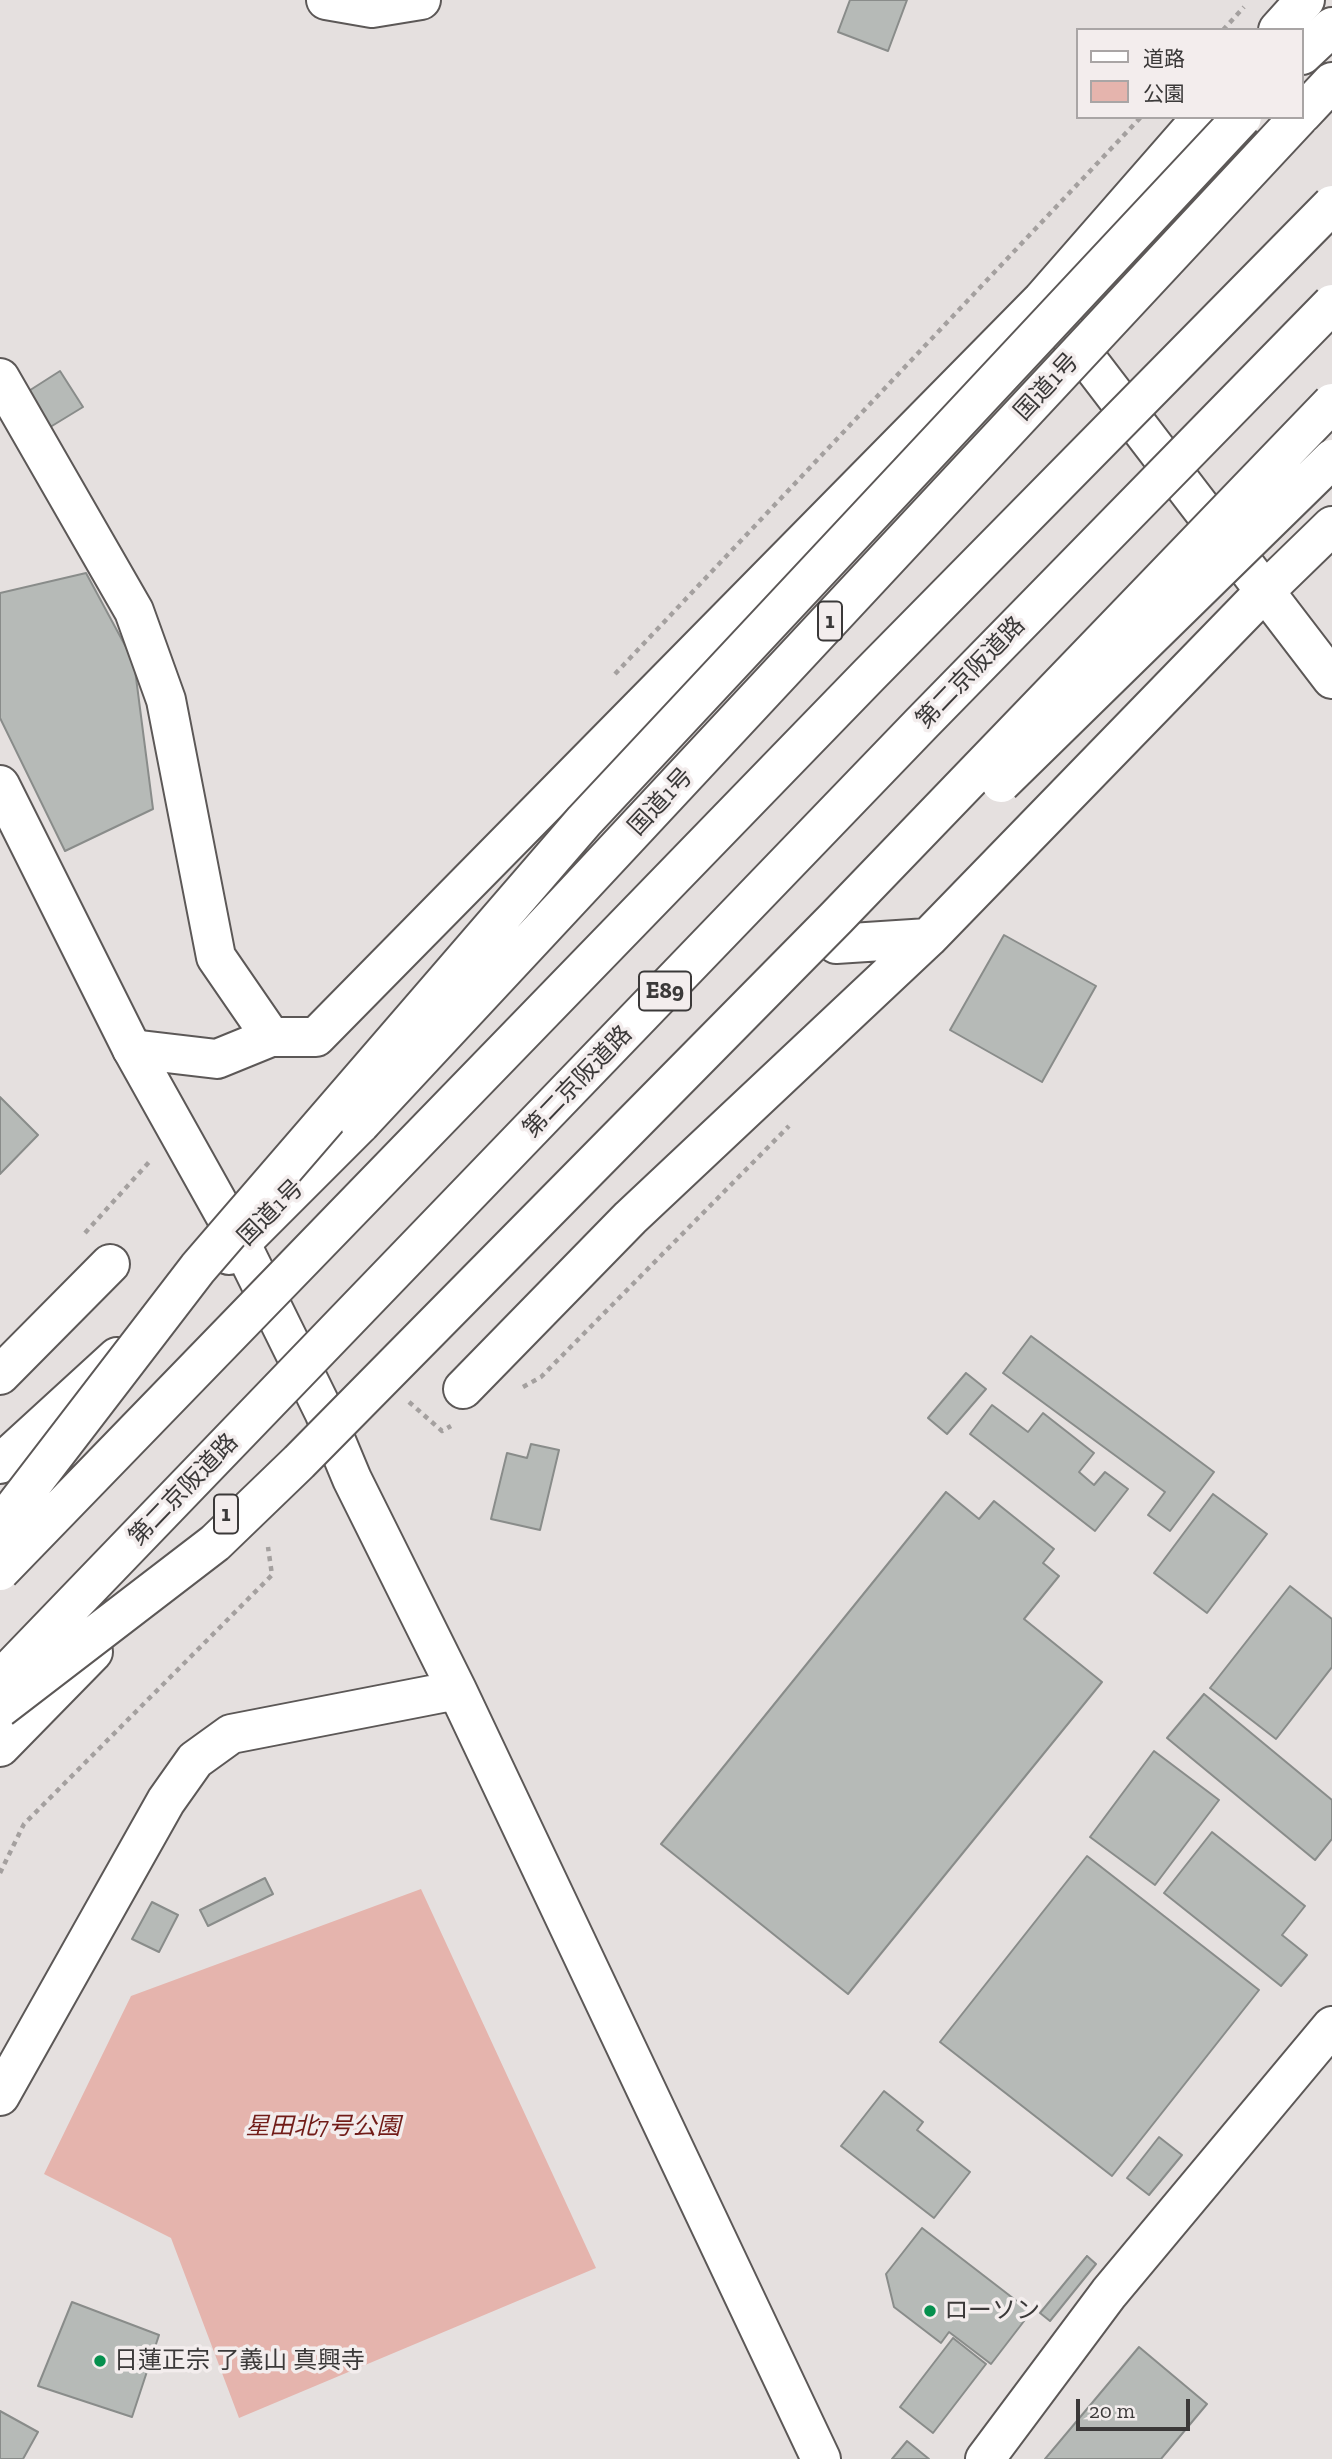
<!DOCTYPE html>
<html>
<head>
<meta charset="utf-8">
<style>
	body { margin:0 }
	#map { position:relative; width:1332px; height:2459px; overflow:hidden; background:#e5e0df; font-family:"Zilla Slab","Noto Sans JP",serif }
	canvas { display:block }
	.legend { position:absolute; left:1076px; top:28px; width:228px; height:91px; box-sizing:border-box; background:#f3eded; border:2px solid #a9a5a5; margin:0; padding:9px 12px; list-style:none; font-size:21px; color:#3b3939 }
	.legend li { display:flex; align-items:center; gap:14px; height:35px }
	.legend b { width:35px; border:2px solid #a9a5a5 }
	.scale { position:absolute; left:1076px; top:2399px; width:114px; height:32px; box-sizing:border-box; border:4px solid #3b3939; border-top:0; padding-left:9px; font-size:21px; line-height:24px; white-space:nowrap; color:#3b3939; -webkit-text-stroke:5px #f3eded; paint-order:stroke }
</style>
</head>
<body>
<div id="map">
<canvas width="1332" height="2459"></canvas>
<ul class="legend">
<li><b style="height:9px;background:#fff"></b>道路</li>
<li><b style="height:19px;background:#e5b4ad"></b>公園</li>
</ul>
<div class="scale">20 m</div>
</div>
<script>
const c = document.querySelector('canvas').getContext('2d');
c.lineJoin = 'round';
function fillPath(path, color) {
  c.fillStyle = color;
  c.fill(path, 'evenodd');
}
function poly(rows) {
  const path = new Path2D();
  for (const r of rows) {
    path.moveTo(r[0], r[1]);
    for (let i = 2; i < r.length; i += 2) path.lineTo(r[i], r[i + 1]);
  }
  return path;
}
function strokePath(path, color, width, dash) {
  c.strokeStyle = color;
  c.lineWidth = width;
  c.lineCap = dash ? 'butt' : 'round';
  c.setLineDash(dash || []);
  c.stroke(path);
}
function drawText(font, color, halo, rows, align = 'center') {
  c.font = font + ' "Zilla Slab","Noto Sans JP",serif';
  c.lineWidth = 7;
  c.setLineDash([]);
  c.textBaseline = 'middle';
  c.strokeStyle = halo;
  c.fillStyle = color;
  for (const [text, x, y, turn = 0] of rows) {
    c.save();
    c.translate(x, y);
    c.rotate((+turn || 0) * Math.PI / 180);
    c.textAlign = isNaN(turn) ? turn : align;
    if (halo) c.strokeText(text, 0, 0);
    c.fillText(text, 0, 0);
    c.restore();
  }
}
const green = poly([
	[421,1889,596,2268,239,2418,171,2238,44,2174,131,1996]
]);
const building = poly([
	[850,0,907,0,888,51,838,32,850,0],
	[60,371,83,407,47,429,24,394,60,371],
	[86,573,134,662,153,809,65,851,0,718,0,593,86,573],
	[1004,935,1096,986,1042,1082,950,1030,1004,935],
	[0,1097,38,1135,0,1174,0,1097],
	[1031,1336,1214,1472,1170,1531,1148,1515,1165,1492,1003,1373,1031,1336],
	[966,1373,986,1389,947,1434,928,1418,966,1373],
	[992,1405,1028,1432,1043,1413,1094,1453,1079,1472,1094,1485,1105,1472,1128,1489,1095,1531,970,1434,992,1405],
	[531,1444,559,1450,540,1530,491,1519,507,1453,527,1458,531,1444],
	[946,1492,979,1519,994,1501,1054,1549,1043,1563,1059,1576,1024,1619,1102,1682,848,1994,661,1844,946,1492],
	[1213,1494,1267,1534,1207,1613,1154,1573,1213,1494],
	[1290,1586,1332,1619,1332,1667,1276,1739,1210,1688,1290,1586],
	[1204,1694,1332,1800,1332,1839,1315,1860,1167,1738,1204,1694],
	[1154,1751,1219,1800,1155,1885,1090,1837,1154,1751],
	[1212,1832,1305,1906,1282,1935,1307,1955,1281,1986,1164,1893,1212,1832],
	[1087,1856,1259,1990,1112,2176,940,2042,1087,1856],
	[265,1878,273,1894,208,1926,200,1910,265,1878],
	[152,1902,178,1915,159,1952,132,1939,152,1902],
	[884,2091,923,2122,917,2130,970,2172,934,2218,841,2146,884,2091],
	[1159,2137,1182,2155,1149,2195,1127,2178,1159,2137],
	[922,2228,1031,2312,991,2364,949,2332,941,2343,894,2307,886,2274,922,2228],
	[1087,2256,1096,2264,1050,2321,1040,2313,1087,2256],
	[72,2302,159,2335,132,2417,38,2386,72,2302],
	[953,2338,986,2364,933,2433,900,2407,953,2338],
	[1139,2347,1207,2404,1161,2459,1045,2459,1139,2347],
	[0,2411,38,2432,23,2459,0,2459,0,2411],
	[907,2441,929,2459,892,2459,907,2441]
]);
const path = poly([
	[1223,30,1244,7],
	[615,674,1141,117],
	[85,1233,150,1161],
	[523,1387,541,1377,789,1126],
	[409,1402,442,1431,451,1426],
	[0,1873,24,1824,272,1575,268,1547]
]);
const street = poly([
	[326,0,372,8,421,0],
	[1278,30,1305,0],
	[1042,300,1332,679],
	[0,378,134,611,166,700,216,957,271,1037,316,1037,1042,300,1202,117],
	[836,944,928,938],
	[132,1049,217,1059,271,1037],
	[0,1375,110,1264],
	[463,1389,630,1218,928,938,1264,592,1332,526],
	[985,2459,1109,2293,1332,2026]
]);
const secondary = poly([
	[0,785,132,1049,241,1244,324,1412,352,1479,457,1690,821,2459],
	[0,2096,166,1801,195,1760,231,1734,457,1690]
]);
const highway = poly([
	[1302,55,1332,27],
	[1302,114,1332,82],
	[229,1255,360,1124],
	[0,1464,117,1357],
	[0,1747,93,1652]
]);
const highwayBridge = poly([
	[1001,783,1332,459],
	[360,1124,1299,117],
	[0,1526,198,1268,584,821,1242,117],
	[0,1571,869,675,1332,205],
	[0,1680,922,723,1332,304],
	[0,1708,215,1543,299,1462,836,918,1332,403]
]);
const markers = [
	[930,2311,7,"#06904e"],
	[100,2361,7,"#06904e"]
];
const shields = [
	[830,621,24],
	[665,991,52],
	[226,1514,24]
];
const shieldNames = [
	["1",830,621],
	["E89",665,991],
	["1",226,1514]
];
const streetNames = [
	["国道1号",1047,387,-47],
	["第二京阪道路",971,673,-46],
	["国道1号",661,802,-47],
	["第二京阪道路",578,1082,-46],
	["国道1号",271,1213,-45],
	["第二京阪道路",184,1490,-46]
];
const parkNames = [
	["星田北7号公園",323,2127]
];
const poiNames = [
	["ローソン",944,2311],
	["日蓮正宗 了義山 真興寺",114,2361]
];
fillPath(green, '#e5b4ad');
fillPath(building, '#b6bab7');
strokePath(building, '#898c8a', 2);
strokePath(street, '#5c5857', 42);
strokePath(secondary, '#5c5857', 42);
strokePath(highway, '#5c5857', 42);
strokePath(path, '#a4a09f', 4.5, [5, 5]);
strokePath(street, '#fff', 38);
strokePath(secondary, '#fff', 38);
strokePath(highway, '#fff', 38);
strokePath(highwayBridge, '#5c5857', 42, []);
strokePath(highwayBridge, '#fff', 38);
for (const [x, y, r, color] of markers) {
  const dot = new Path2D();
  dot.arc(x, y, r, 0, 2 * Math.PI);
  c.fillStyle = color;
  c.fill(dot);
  strokePath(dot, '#f3eded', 2.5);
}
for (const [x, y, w] of shields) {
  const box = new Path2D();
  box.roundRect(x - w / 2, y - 19.5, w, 39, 5);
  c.fillStyle = '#f3eded';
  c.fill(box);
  strokePath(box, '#3b3939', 2);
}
drawText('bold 23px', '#3b3939', null, shieldNames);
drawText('24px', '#3b3939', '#f3eded', streetNames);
drawText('italic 24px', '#711c18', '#f3eded', parkNames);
drawText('24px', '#3b3939', '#f3eded', poiNames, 'left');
</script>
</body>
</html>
